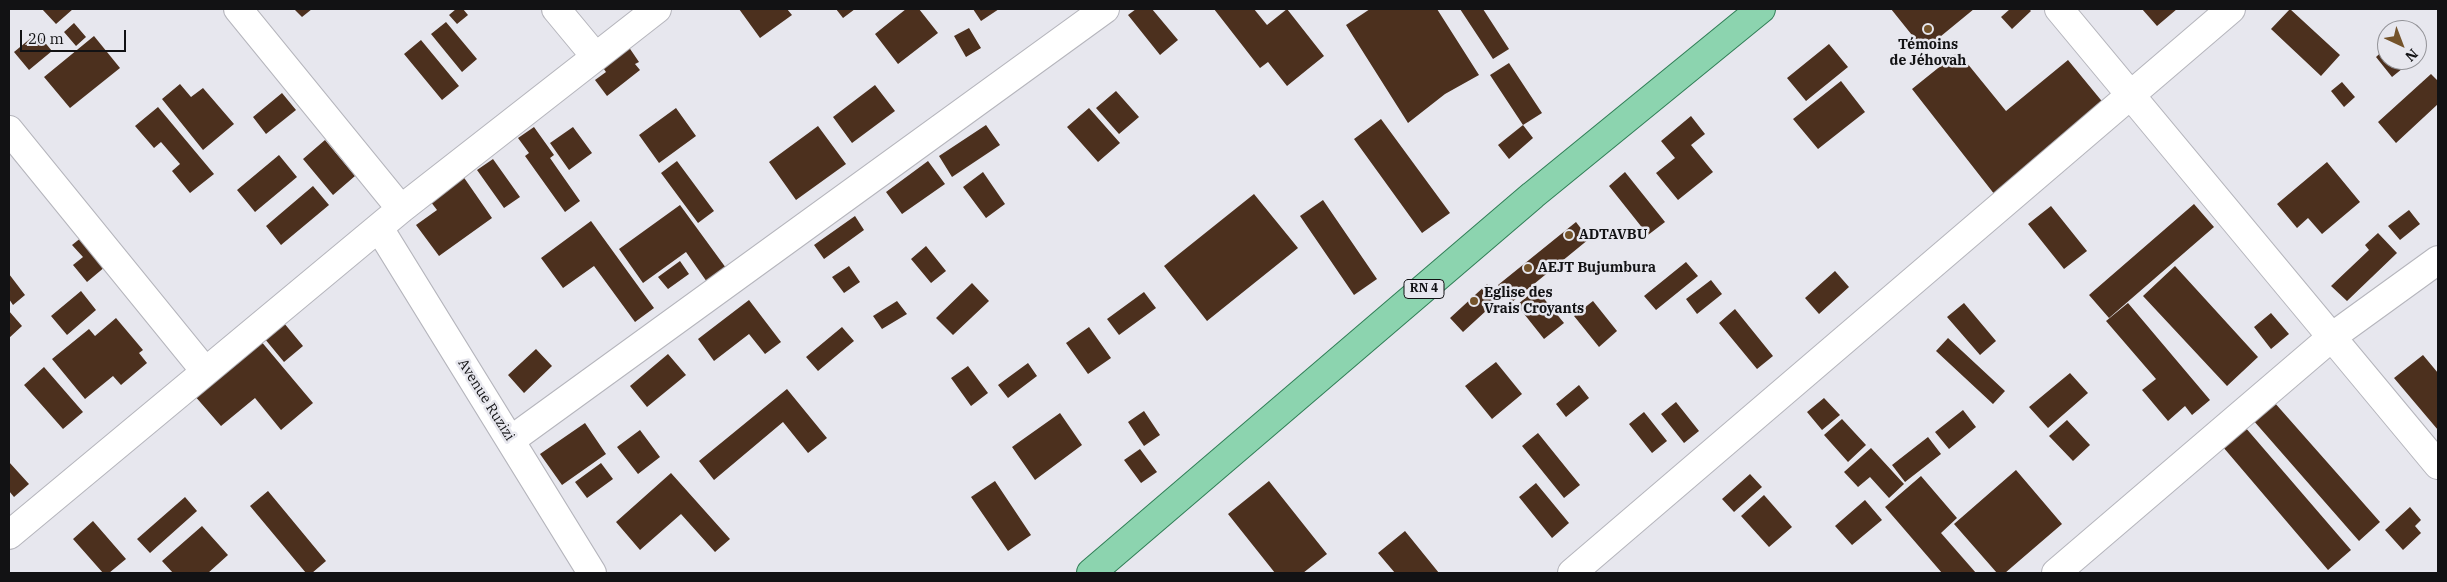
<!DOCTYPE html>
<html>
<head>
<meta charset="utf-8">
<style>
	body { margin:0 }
	#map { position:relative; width:2447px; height:582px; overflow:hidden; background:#e7e7ee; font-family:"IBM Plex Serif",serif }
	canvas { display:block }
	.frame { position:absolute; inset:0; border:10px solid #121214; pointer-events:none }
	.north { position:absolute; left:2377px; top:20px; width:50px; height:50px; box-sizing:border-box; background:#e7e7ee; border:1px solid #929297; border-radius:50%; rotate:137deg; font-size:14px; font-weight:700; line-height:20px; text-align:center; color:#121214 }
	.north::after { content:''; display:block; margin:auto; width:18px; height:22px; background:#74532a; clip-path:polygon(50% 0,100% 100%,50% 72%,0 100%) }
	.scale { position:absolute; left:20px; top:30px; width:106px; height:22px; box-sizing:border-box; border:2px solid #121214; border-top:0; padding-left:6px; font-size:15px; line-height:18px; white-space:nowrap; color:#121214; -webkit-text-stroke:4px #e7e7ee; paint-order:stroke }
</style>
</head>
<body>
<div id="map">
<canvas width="2447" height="582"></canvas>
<div class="frame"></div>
<div class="north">N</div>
<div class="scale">20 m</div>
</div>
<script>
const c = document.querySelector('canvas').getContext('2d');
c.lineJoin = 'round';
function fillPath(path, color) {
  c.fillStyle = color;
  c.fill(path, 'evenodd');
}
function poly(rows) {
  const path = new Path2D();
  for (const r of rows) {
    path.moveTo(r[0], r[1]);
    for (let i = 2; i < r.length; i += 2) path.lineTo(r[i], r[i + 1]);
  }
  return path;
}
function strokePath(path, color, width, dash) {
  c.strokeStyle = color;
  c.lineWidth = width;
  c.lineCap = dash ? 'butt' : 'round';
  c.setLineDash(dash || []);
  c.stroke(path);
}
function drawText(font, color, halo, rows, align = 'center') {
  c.font = font + ' "IBM Plex Serif",serif';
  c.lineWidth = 5;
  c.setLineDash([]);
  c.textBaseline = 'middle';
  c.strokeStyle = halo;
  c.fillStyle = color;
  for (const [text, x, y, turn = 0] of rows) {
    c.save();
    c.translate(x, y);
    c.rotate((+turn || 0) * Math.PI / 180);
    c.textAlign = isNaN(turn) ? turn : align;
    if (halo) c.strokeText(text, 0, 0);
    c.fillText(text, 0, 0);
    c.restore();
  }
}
const building = poly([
	[42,9,73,9,56,24],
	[294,9,312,9,302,17],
	[456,9,463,9,468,15,457,24,449,15],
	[739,9,787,9,792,15,760,38],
	[836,9,855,9,843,18],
	[906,9,919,9,938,33,898,64,875,34],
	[973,9,999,9,981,21],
	[1136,9,1152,9,1178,40,1160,55,1128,15],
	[1214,9,1254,9,1267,25,1287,9,1324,56,1287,86,1268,62,1260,68],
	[1370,9,1437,9,1479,75,1445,94,1408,123,1346,25],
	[1460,9,1483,9,1509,49,1493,59],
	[1891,9,1974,9,1924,50],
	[2010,9,2029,9,2031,11,2012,29,2001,17],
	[2142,9,2177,9,2157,26],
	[2290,9,2340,55,2321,76,2271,29],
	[446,22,477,59,462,72,431,34],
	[74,23,86,37,76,46,64,32],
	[969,28,981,48,966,57,954,36],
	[37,33,52,51,29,70,14,52],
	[94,36,120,68,70,108,44,77],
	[2417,38,2426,49,2417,57],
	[421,40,459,86,442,100,404,54],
	[624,40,639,62,635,64,640,70,607,96,595,80,606,72,597,59],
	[1829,44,1848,67,1806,101,1787,78],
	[2387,47,2387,60,2413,60,2392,77,2376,57],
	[1958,52,2006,111,2068,60,2105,105,1995,195,1912,89],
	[1509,63,1542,113,1523,125,1490,75],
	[2431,74,2438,81,2438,104,2396,143,2378,122],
	[1841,81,1865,112,1818,149,1793,119],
	[2342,82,2355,97,2344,107,2331,91],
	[180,84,191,97,203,88,234,124,203,150,162,99],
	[875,85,895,111,852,143,833,117],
	[1116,91,1139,117,1119,134,1096,108],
	[282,93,296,110,266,134,253,117],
	[158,107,214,174,190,193,172,171,180,164,161,142,154,148,135,126],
	[676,108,696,136,659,163,639,135],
	[1089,108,1120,143,1098,162,1067,127],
	[1691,116,1705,134,1691,145,1713,172,1678,200,1656,173,1675,158,1661,141],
	[1381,119,1450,213,1422,233,1354,139],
	[986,125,1000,145,952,177,939,156],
	[1523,125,1533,138,1509,159,1498,145],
	[818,126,846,164,796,200,769,162],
	[534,127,554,155,550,158,580,201,565,212,525,156,529,153,518,138],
	[573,127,592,153,569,170,550,143],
	[325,140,355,176,333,195,303,159],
	[279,155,297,177,255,212,237,190],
	[493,159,520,197,504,208,477,170],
	[677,161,714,211,698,223,661,173],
	[928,161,945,184,902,214,886,192],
	[2327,162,2360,202,2322,234,2308,218,2297,228,2277,204],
	[458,169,492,218,439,256,416,225,437,210,424,193],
	[983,172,1005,204,986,218,963,187],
	[1625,172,1665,222,1648,235,1609,186],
	[313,186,329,205,281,245,266,226],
	[1254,194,1298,248,1207,321,1164,266],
	[1323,200,1377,279,1354,295,1300,216],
	[2194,204,2214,227,2109,318,2089,295],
	[680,205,726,268,707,282,686,252,643,283,619,249],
	[2051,206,2087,251,2064,269,2028,224],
	[2409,210,2420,224,2400,240,2388,226],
	[855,216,864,230,824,259,814,245],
	[591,221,654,308,635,322,594,266,563,288,541,258],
	[1576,222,1589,239,1512,302,1498,285],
	[2378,233,2397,253,2347,301,2331,286,2369,250,2365,245],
	[82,237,106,266,87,282,73,265,83,257,72,245],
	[926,246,946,271,931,283,911,259],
	[680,261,689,274,668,289,658,277],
	[1686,262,1698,276,1656,310,1644,296],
	[849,266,860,282,844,293,832,277],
	[2175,266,2258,357,2227,386,2143,296],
	[1835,271,1849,287,1819,314,1805,298],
	[9,274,25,295,13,305,9,299],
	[1711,280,1722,294,1697,314,1686,299],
	[972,283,989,301,953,335,936,318],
	[1487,284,1500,298,1463,332,1450,318],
	[1536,289,1564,323,1544,339,1517,305],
	[81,291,96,310,67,335,51,316],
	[1144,292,1156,308,1119,335,1107,319],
	[749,300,781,342,765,354,749,334,714,361,698,339],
	[897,301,907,314,882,329,873,316],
	[1593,301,1617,331,1599,347,1574,316],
	[1964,303,1996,341,1980,355,1947,317],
	[2128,303,2210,400,2192,415,2185,406,2168,421,2142,390,2156,379,2106,321],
	[1735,309,1773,356,1757,369,1719,323],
	[9,311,22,326,9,338],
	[2271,313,2289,334,2271,349,2254,327],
	[279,317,303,346,284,362,260,333],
	[116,318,143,350,139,353,147,363,121,385,113,376,85,399,52,359,89,329,95,336],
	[842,327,854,341,818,371,806,357],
	[1089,327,1111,358,1088,374,1066,343],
	[1948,338,2005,391,1993,404,1936,351],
	[260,340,313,403,281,430,255,398,221,426,194,395],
	[536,349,552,366,524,393,508,375],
	[668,354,686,375,647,407,630,386],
	[2423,355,2438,373,2438,430,2394,378],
	[1496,362,1522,394,1492,419,1465,386],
	[1028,363,1037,376,1008,398,998,385],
	[968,366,988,393,971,406,951,378],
	[44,367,83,412,63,429,24,385],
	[2070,373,2088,393,2048,428,2029,407],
	[1579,385,1589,398,1566,417,1556,404],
	[787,389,827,438,808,453,783,422,714,480,699,461],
	[1824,398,1840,415,1822,430,1807,412],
	[1676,402,1699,431,1684,443,1661,414],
	[2274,402,2380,522,2359,541,2253,420],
	[1963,410,1976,427,1949,449,1935,432],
	[1144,411,1160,435,1144,446,1128,422],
	[1644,412,1667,441,1652,453,1629,424],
	[1060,413,1082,445,1035,480,1012,447],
	[1842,419,1866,445,1848,462,1824,435],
	[2067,420,2090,445,2073,461,2049,436],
	[585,423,606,454,562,485,540,454],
	[2245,427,2351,550,2328,570,2223,447],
	[640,430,660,457,638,474,617,447],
	[1538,433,1580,485,1564,498,1522,446],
	[1928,437,1941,454,1905,482,1892,465],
	[1871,448,1904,484,1889,498,1870,477,1858,487,1844,472],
	[1140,449,1157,472,1141,483,1124,460],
	[9,462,29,484,14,497,9,491],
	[601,463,613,479,587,498,575,482],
	[2016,470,2062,524,2005,573,1997,573,1954,524],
	[671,473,730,539,715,552,681,514,640,550,616,522],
	[1750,474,1762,487,1734,512,1722,499],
	[1921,476,1957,518,1941,533,1976,573,1942,573,1885,507],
	[995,481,1031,535,1008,551,971,497],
	[1269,481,1327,554,1303,573,1275,573,1228,514],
	[1536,483,1569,523,1552,538,1519,497],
	[268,491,326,561,312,573,306,573,250,506],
	[1764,495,1792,527,1769,547,1741,516],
	[185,497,197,511,150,553,137,539],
	[1865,500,1882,520,1852,545,1835,526],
	[2410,507,2421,520,2415,526,2421,533,2403,550,2385,530],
	[93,521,126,559,109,573,103,573,73,539],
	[202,526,228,555,208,573,173,573,162,561],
	[1405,531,1439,573,1395,573,1378,553]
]);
const street = poly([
	[238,9,401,209],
	[556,9,595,56],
	[2059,9,2438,465],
	[9,130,205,371],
	[379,228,592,573],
	[511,440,1105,9],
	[9,535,401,209,657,9],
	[1572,573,2231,9],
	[2056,573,2333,336,2438,260]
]);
const primary = poly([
	[1091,573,1533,195,1761,9]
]);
const markers = [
	[1928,29,5,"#74532a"],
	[1569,235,5,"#74532a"],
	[1528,268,5,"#74532a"],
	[1474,301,5,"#74532a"]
];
const shields = [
	[1424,289,40]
];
const shieldNames = [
	["RN 4",1424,289]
];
const poiNames = [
	["Témoins",1928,45,"center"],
	["de Jéhovah",1928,61,"center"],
	["ADTAVBU",1579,235],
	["AEJT Bujumbura",1538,268],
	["Eglise des",1484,293],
	["Vrais Croyants",1484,309]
];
const streetNames = [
	["Avenue Ruzizi",486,400,58]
];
fillPath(building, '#4c301e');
strokePath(street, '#b5b5bc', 30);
strokePath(primary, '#307e56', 30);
strokePath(street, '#fff', 28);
strokePath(primary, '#8cd4af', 28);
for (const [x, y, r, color] of markers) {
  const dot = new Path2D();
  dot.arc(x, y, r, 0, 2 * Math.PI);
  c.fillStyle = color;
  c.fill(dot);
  strokePath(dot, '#e7e7ee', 2);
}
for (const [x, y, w] of shields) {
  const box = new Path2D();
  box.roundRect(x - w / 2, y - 9.5, w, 19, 4);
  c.fillStyle = '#e7e7ee';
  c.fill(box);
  strokePath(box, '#121214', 1);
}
drawText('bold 12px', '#121214', null, shieldNames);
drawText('bold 14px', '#121214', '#e7e7ee', poiNames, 'left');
drawText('14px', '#121214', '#e7e7ee', streetNames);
</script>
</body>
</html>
